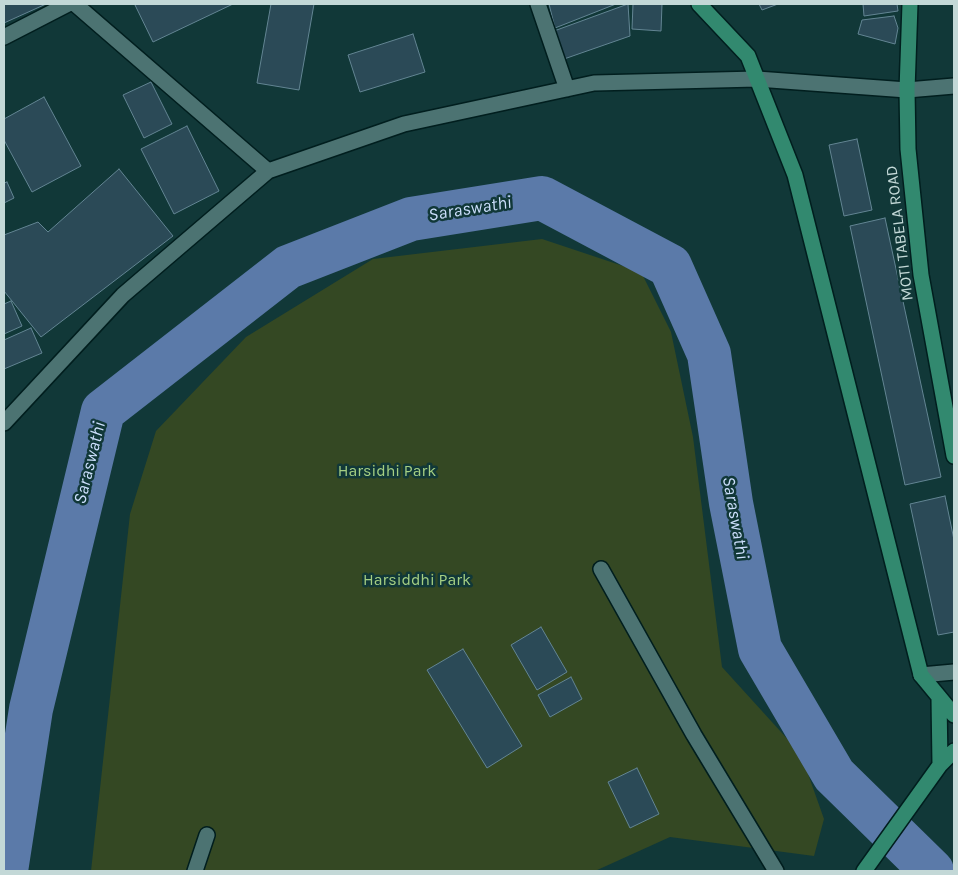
<!DOCTYPE html>
<html>
<head>
<meta charset="utf-8">
<style>
	body { margin:0 }
	#map { position:relative; width:958px; height:875px; overflow:hidden; background:#113838; font-family:Karla,sans-serif }
	canvas { display:block }
	.frame { position:absolute; inset:0; border:5px solid #c3d8d7; pointer-events:none }
</style>
</head>
<body>
<div id="map">
<canvas width="958" height="875"></canvas>
<div class="frame"></div>
</div>
<script>
const c = document.querySelector('canvas').getContext('2d');
c.lineJoin = 'round';
function fillPath(path, color) {
  c.fillStyle = color;
  c.fill(path, 'evenodd');
}
function poly(rows) {
  const path = new Path2D();
  for (const r of rows) {
    path.moveTo(r[0], r[1]);
    for (let i = 2; i < r.length; i += 2) path.lineTo(r[i], r[i + 1]);
  }
  return path;
}
function strokePath(path, color, width, dash) {
  c.strokeStyle = color;
  c.lineWidth = width;
  c.lineCap = dash ? 'butt' : 'round';
  c.setLineDash(dash || []);
  c.stroke(path);
}
function drawText(font, color, halo, rows, align = 'center') {
  c.font = font + ' Karla,sans-serif';
  c.lineWidth = 5;
  c.setLineDash([]);
  c.textBaseline = 'middle';
  c.strokeStyle = halo;
  c.fillStyle = color;
  for (const [text, x, y, turn = 0] of rows) {
    c.save();
    c.translate(x, y);
    c.rotate((+turn || 0) * Math.PI / 180);
    c.textAlign = isNaN(turn) ? turn : align;
    if (halo) c.strokeText(text, 0, 0);
    c.fillText(text, 0, 0);
    c.restore();
  }
}
const green = poly([
	[542,239,641,272,671,332,693,437,722,667,801,754,824,819,814,856,670,837,595,871,91,871,130,514,156,431,246,337,373,259]
]);
const river = poly([
	[6,871,31,709,103,411,288,267,411,219,542,198,670,266,709,354,731,503,760,649,834,775,932,871]
]);
const building = poly([
	[4,4,46,4,4,23,4,4],
	[138,4,233,4,153,42,135,5,138,4],
	[271,4,314,4,299,90,257,83,271,4],
	[549,4,616,4,555,28,549,4],
	[628,4,630,36,564,59,554,31,628,4],
	[633,4,662,4,661,31,632,29,633,4],
	[759,4,778,4,762,10,759,4],
	[863,4,897,4,898,11,864,16,863,4],
	[894,16,898,28,895,44,858,34,862,20,894,16],
	[413,34,425,72,360,92,348,55,413,34],
	[151,82,172,124,144,138,123,95,151,82],
	[44,97,81,166,32,192,4,140,4,119,44,97],
	[187,126,219,191,174,214,141,149,187,126],
	[857,139,872,210,844,216,829,145,857,139],
	[119,169,173,236,41,337,4,291,4,235,38,222,48,232,119,169],
	[7,182,14,198,4,203,4,183,7,182],
	[885,218,941,477,905,485,850,226,885,218],
	[11,301,22,326,4,334,4,304,11,301],
	[31,328,42,353,4,369,4,340,31,328],
	[945,496,954,540,954,632,938,635,910,504,945,496],
	[541,627,567,672,537,690,511,645,541,627],
	[463,649,522,746,487,768,427,670,463,649],
	[571,677,582,699,550,717,538,695,571,677],
	[637,768,659,814,630,828,608,782,637,768]
]);
const minor = poly([
	[75,4,268,171],
	[538,4,567,89],
	[4,37,68,4],
	[4,423,123,295,268,171,404,124,594,83,757,79,907,90,954,86],
	[601,569,694,735,776,871],
	[921,675,954,672],
	[195,871,207,835]
]);
const major = poly([
	[699,4,748,56,795,175,921,675,954,715],
	[910,4,907,90,908,149,921,275,954,456],
	[939,698,940,765],
	[864,871,940,765,954,751]
]);
const streetNames = [
	["MOTI TABELA ROAD",900,233,-97]
];
const parkNames = [
	["Harsidhi Park",387,471],
	["Harsiddhi Park",417,580]
];
const waterNames = [
	["Saraswathi",470,209,-9],
	["Saraswathi",90,463,-76],
	["Saraswathi",735,518,80]
];
fillPath(green, '#344823');
strokePath(river, '#5b7aa9', 44);
fillPath(building, '#2b4a57');
strokePath(building, '#638593', 1);
strokePath(minor, '#011e1e', 18);
strokePath(major, '#011e1e', 18);
strokePath(minor, '#4c7372', 15);
strokePath(major, '#32896f', 15);
drawText('16px', '#c3d8d7', '#113838', streetNames);
drawText('16px', '#a5cf83', '#113838', parkNames);
drawText('italic 18px', '#ccdffc', '#113838', waterNames);
</script>
</body>
</html>
